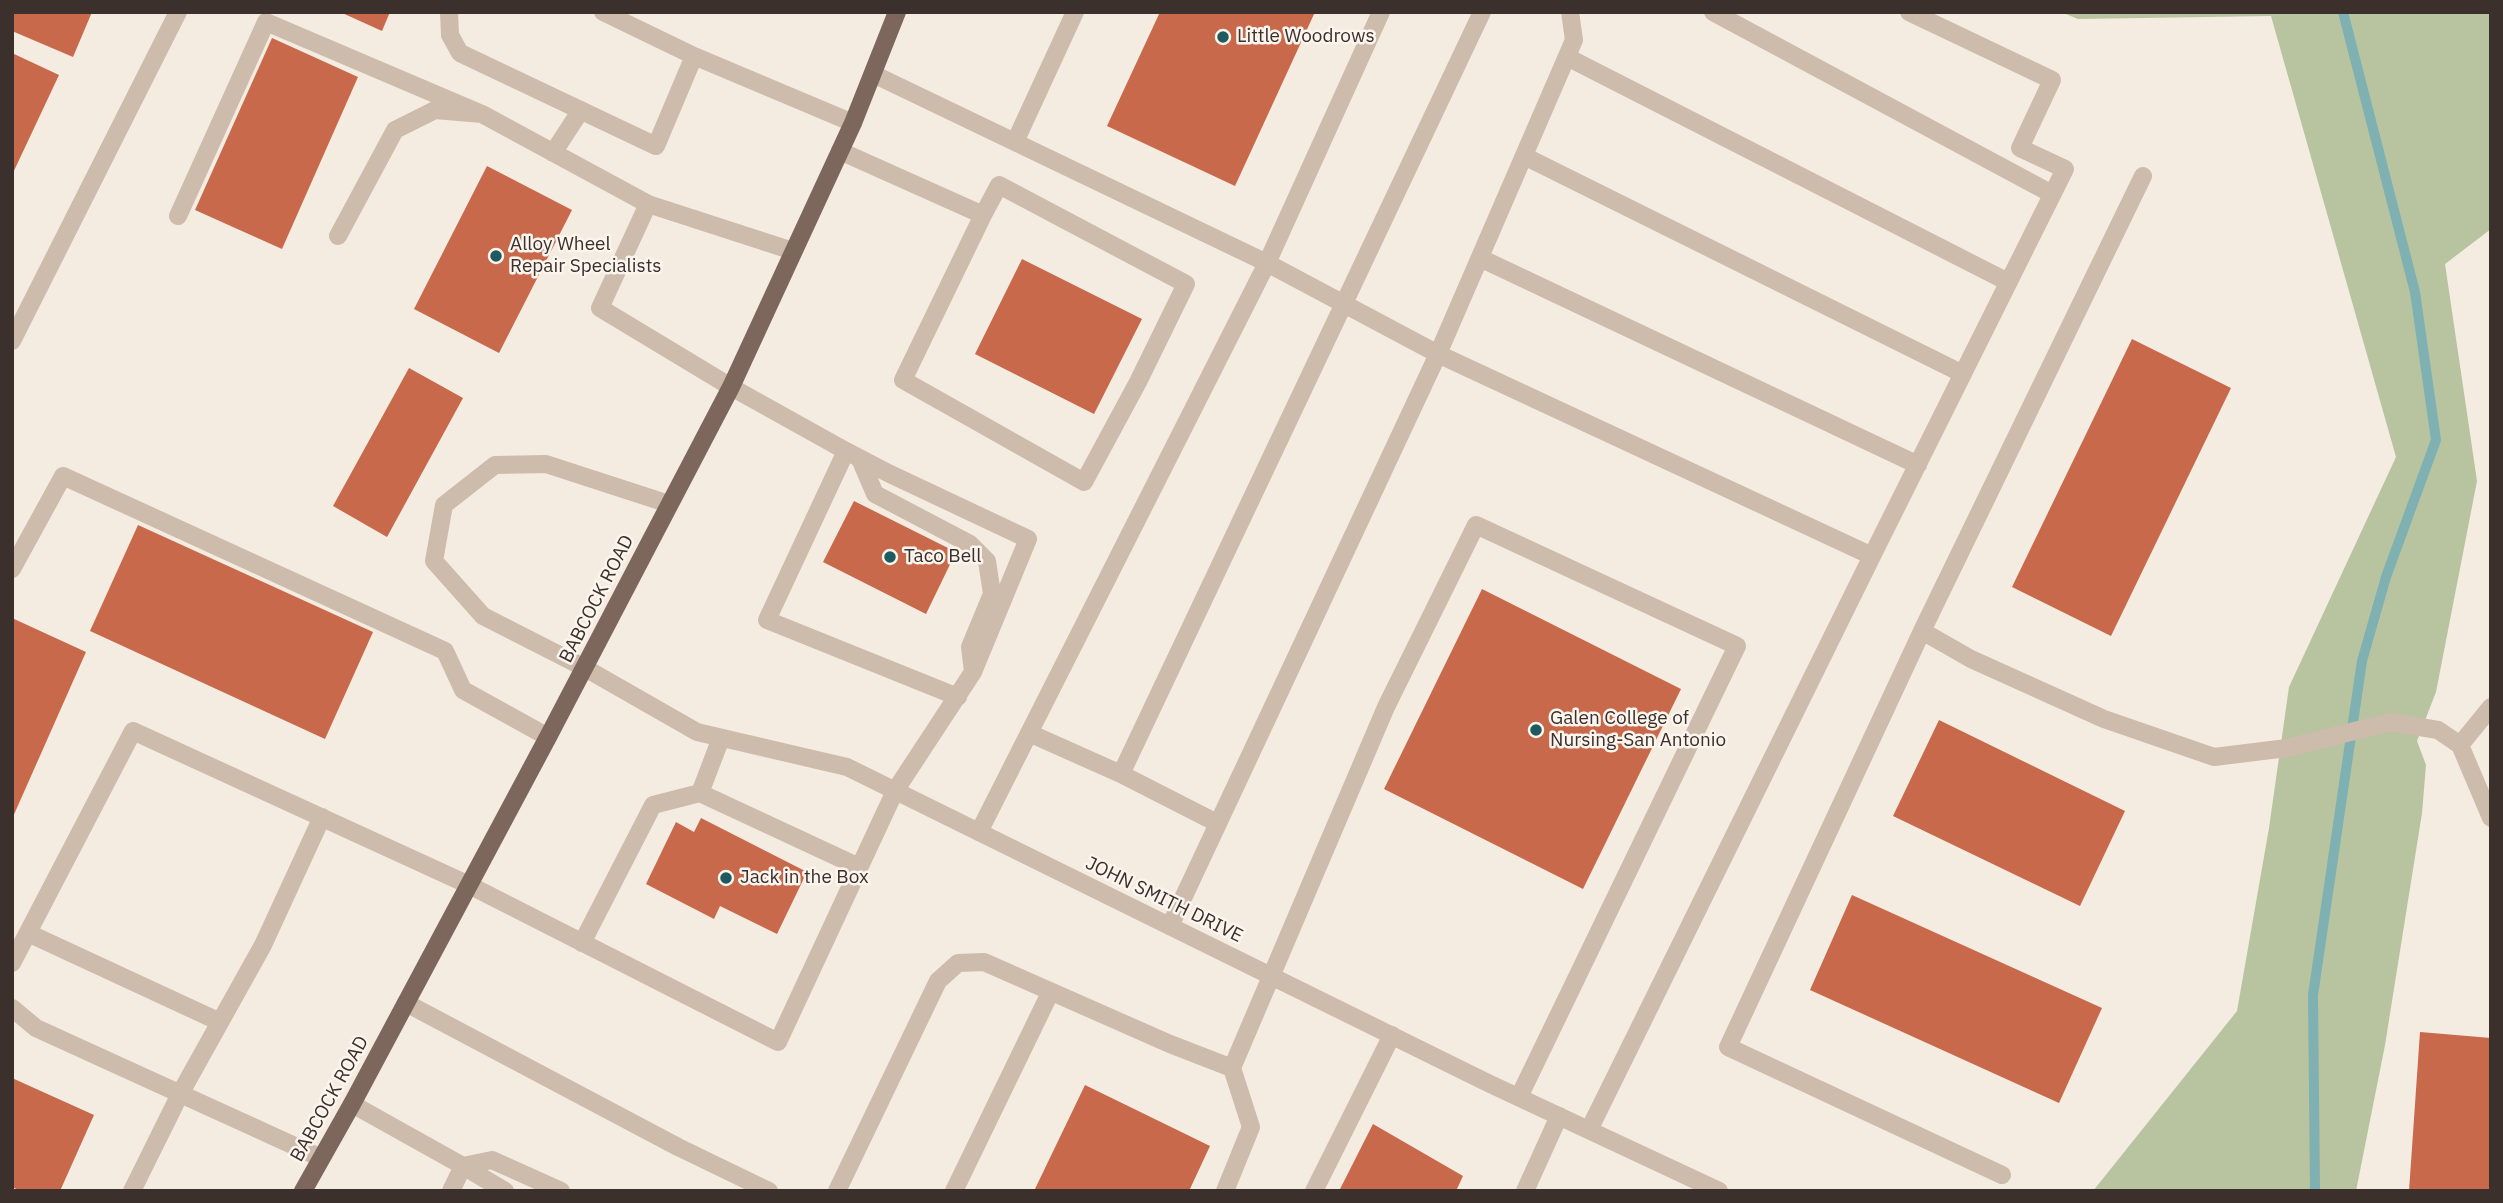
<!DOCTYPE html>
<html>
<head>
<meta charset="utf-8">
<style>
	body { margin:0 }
	#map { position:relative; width:2503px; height:1203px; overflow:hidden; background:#f4ebe1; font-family:"IBM Plex Sans",sans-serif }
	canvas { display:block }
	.frame { position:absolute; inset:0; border:14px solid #3b302b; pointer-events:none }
</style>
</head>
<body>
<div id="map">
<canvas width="2503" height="1203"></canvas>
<div class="frame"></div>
</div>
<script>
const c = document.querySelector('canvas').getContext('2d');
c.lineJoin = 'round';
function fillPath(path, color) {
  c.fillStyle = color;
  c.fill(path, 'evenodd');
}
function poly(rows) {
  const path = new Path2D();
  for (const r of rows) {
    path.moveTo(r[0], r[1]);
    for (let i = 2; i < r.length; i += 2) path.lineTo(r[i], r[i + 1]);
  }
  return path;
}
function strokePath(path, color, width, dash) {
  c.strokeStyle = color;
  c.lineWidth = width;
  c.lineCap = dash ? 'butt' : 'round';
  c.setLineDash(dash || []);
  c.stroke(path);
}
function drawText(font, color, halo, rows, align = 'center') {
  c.font = font + ' "IBM Plex Sans",sans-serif';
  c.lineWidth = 5;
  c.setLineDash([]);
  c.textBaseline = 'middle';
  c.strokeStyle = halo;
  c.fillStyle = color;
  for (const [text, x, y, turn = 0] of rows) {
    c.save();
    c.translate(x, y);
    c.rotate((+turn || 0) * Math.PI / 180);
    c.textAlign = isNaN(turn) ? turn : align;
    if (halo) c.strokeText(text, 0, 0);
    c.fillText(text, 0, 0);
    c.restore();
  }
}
const green = poly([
	[2061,12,2491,12,2491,229,2445,264,2477,481,2436,692,2417,741,2426,765,2422,813,2385,1045,2356,1191,2093,1191,2237,1011,2269,828,2289,687,2396,457,2271,16,2078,19]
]);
const stream = poly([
	[2315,1191,2313,995,2362,661,2386,577,2436,440,2415,292,2343,12]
]);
const building = poly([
	[12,12,92,12,73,57,12,31],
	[340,12,390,12,382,31],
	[1160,12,1315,12,1235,186,1107,126],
	[272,38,358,77,282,249,195,210],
	[12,53,59,75,12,175],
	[487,166,572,210,499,353,414,309],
	[1022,259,1142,319,1094,414,975,354],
	[2132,339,2231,388,2111,636,2012,587],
	[409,368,463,398,387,537,333,506],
	[854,501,956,552,926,614,823,562],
	[138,525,373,632,325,739,90,631],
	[1482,589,1681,689,1583,889,1384,789],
	[12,618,86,652,12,819],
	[1939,720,2125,811,2080,906,1893,816],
	[701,818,807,872,777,934,720,906,714,919,646,884,676,822,694,832],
	[1852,895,2102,1008,2059,1103,1810,990],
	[2420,1032,2491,1038,2491,1191,2409,1191],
	[12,1078,94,1115,60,1191,21,1191,12,1187],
	[1085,1085,1210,1146,1189,1191,1034,1191],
	[1373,1124,1463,1176,1456,1191,1339,1191]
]);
const service = poly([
	[449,12,450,35,460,53,656,146,694,56],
	[603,12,694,56,853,123],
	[1713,12,2052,194],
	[1567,57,2008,282],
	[873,74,1267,263,1438,354,1574,40,1570,12],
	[1015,142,1075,12],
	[840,151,983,215,999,185,1186,284,1138,382,1084,482,903,380,983,215],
	[553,153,581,110],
	[1524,156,1963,374],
	[2143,176,1922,631,1971,659,2104,719,2214,757,2287,748,2390,722,2438,730,2460,745],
	[178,216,266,22,482,114],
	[338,236,395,130,435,110,482,114,648,204],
	[1480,258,1918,465],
	[12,341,178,12],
	[846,451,767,620,958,697],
	[860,459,875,494,970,544,987,561,992,594,970,647,973,672],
	[12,569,63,476,445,651,463,690,548,737],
	[1922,631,1728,1047,2002,1175],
	[585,668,483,616,434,561,444,505,495,465,546,464,669,504],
	[2491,707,2460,745,2491,818],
	[1029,733,1121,774,1482,12],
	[721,738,700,793,859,867],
	[1121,774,1217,823],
	[979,832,1267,263,1381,12],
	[1170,926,1438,354,1872,556,2065,169,2020,148,2052,80,1909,12],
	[28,933,220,1022],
	[582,943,653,805,700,793],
	[12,963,133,731,469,885,778,1042,895,791,973,672,1028,539,888,473,846,451,731,387,600,308,648,204,793,251],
	[406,1003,678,1147,769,1191],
	[12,1008,36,1028,321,1158],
	[352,1104,463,1166,492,1160,561,1191],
	[1589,1130,1872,556],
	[132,1191,180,1094,263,945,322,817],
	[451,1191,463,1166,505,1191],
	[837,1191,938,981,958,963,984,962,1170,1044,1232,1068],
	[954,1191,1050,993],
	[1225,1191,1251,1127,1232,1068,1386,707,1476,525,1737,646,1519,1097],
	[1314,1191,1392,1035],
	[1525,1191,1559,1116]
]);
const minor = poly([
	[585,668,697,732,847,767,1488,1083,1719,1191]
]);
const primary = poly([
	[303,1191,352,1104,548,737,731,387,853,123,897,12]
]);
const markers = [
	[1223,37,7,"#1f5a5e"],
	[496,256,7,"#1f5a5e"],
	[890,557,7,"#1f5a5e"],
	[1536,730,7,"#1f5a5e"],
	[726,878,7,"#1f5a5e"]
];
const poiNames = [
	["Little Woodrows",1237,37],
	["Alloy Wheel",510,245],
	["Repair Specialists",510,267],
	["Taco Bell",904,557],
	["Galen College of",1550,719],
	["Nursing-San Antonio",1550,741],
	["Jack in the Box",740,878]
];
const streetNames = [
	["BABCOCK ROAD",597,599,-63],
	["JOHN SMITH DRIVE",1164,900,26],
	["BABCOCK ROAD",330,1099,-61]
];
fillPath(green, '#b8c4a0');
strokePath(stream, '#7fb0b2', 10);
fillPath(building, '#c8694b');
strokePath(service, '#cdbbac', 18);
strokePath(minor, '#cdbbac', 18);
strokePath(primary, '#7d675c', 18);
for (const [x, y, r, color] of markers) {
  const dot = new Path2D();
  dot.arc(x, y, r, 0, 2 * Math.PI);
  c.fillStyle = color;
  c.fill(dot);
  strokePath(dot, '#fbf5ee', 2.5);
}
drawText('19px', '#3b302b', '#fbf5ee', poiNames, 'left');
drawText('19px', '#3b302b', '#fbf5ee', streetNames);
</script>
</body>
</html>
